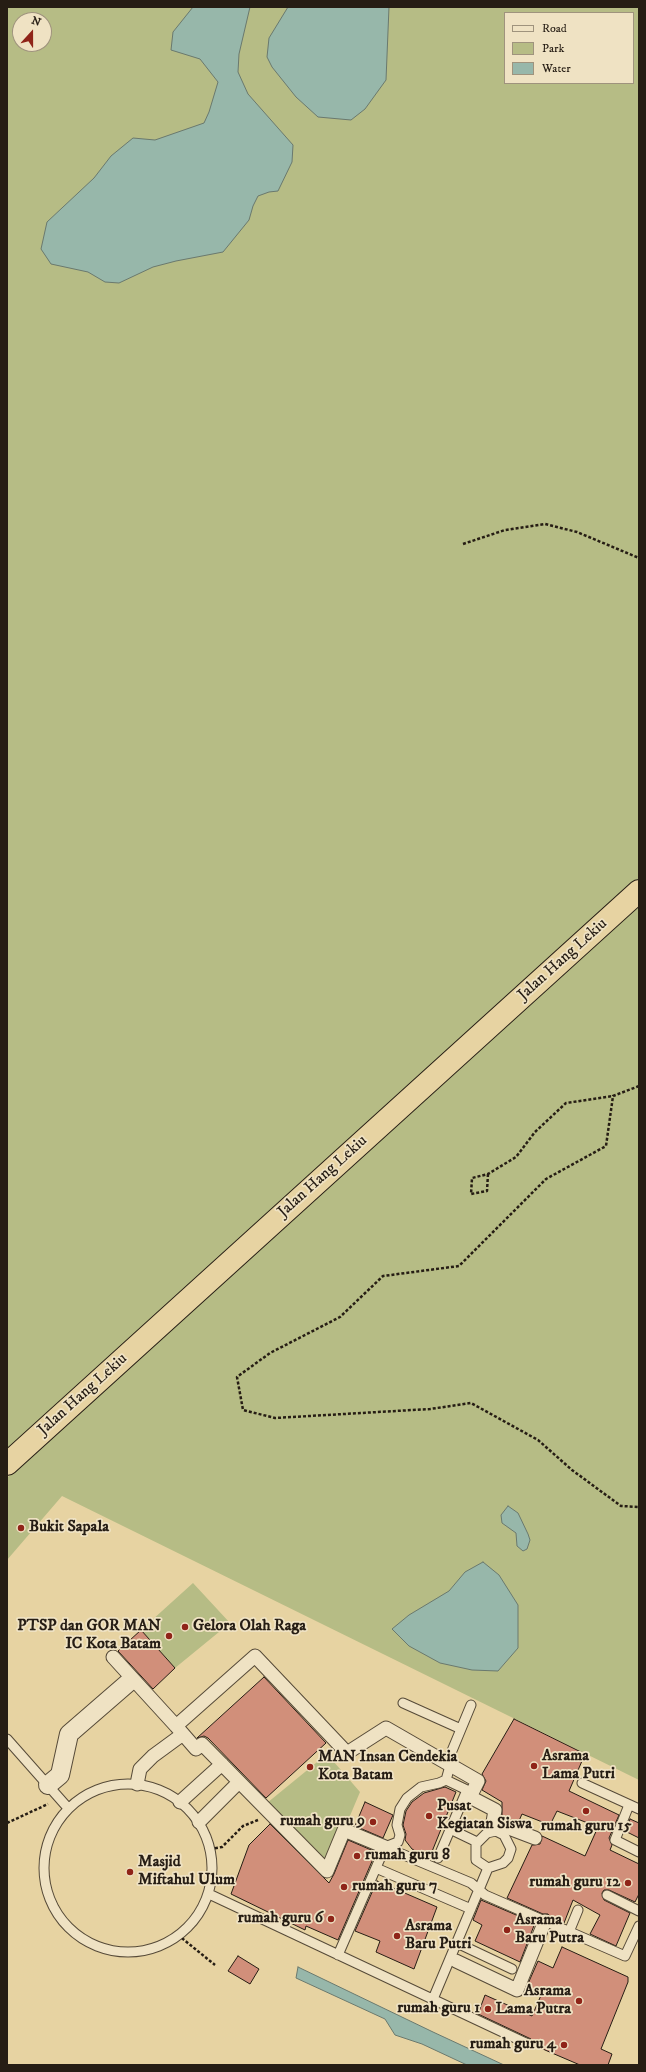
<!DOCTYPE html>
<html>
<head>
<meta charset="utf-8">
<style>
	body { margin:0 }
	#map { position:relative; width:646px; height:2072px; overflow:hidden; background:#e7d3a2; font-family:"IM FELL DW Pica",serif }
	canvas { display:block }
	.frame { position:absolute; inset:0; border:8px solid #261d14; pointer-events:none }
	.legend { position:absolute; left:504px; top:12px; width:130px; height:72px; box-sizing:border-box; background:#efe2c3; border:1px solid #9f937d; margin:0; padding:5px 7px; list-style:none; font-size:12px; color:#261d14 }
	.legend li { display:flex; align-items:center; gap:8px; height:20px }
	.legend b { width:20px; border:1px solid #9f937d }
	.north { position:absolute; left:12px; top:12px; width:40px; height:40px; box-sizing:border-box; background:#efe2c3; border:1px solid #9f937d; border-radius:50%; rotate:21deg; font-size:11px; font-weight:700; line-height:16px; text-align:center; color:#261d14 }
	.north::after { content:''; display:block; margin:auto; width:14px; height:18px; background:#8f2418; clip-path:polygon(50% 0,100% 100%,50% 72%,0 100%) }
</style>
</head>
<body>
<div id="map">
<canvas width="646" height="2072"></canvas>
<div class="frame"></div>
<ul class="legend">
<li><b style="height:5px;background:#efe2c3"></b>Road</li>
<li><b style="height:11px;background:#b6bc85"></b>Park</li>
<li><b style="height:11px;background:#97b7aa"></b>Water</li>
</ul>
<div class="north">N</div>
</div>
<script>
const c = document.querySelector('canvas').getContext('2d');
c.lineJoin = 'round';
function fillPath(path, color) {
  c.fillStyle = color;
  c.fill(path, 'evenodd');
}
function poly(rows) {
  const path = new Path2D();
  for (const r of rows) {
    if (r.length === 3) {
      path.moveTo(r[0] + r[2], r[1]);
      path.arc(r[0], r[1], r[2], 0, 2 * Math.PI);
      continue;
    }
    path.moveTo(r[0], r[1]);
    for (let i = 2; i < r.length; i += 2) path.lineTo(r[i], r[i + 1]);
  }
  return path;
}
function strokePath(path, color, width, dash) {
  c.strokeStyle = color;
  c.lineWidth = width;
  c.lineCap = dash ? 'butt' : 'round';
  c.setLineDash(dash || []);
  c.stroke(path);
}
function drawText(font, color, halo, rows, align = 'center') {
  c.font = font + ' "IM FELL DW Pica",serif';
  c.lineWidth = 3.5;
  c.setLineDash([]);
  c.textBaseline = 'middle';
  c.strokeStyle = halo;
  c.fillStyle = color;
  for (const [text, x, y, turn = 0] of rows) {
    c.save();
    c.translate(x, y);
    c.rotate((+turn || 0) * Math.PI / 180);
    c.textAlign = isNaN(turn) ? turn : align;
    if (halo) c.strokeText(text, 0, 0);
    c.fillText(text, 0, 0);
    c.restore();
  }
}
const green = poly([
	[7,7,639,7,639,1780,62,1496,7,1560,7,1478,13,1472,7,1469],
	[505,13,633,13,633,83,505,83],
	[20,20,44,20,44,44,20,44],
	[193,1583,230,1623,175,1668,141,1630],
	[327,1754,360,1792,328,1868,267,1803]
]);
const water = poly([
	[193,7,250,7,239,54,238,72,248,94,293,145,292,162,278,191,269,192,258,196,253,206,249,220,223,252,176,261,153,267,119,283,105,282,88,272,51,264,41,249,47,222,94,178,111,156,133,138,155,140,204,123,209,112,218,82,200,59,171,50,173,32,193,7],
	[288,7,389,7,386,80,365,109,351,120,318,117,296,97,272,67,267,57,269,38,288,7],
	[508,1506,518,1513,528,1534,530,1540,527,1549,523,1551,517,1546,516,1533,502,1523,501,1515,508,1506],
	[483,1562,499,1575,518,1605,518,1648,498,1671,472,1670,440,1663,409,1646,392,1629,409,1615,449,1591,465,1572,483,1562],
	[298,1967,433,2032,504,2065,467,2065,422,2044,395,2035,385,2019,296,1978,298,1967]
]);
const building = poly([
	[141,1630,175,1668,153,1689,118,1651,141,1630],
	[264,1677,326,1743,266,1798,208,1738,204,1736,197,1738,264,1677],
	[514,1719,585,1754,569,1791,619,1815,609,1838,612,1845,610,1850,639,1864,639,1894,635,1902,609,1890,604,1890,602,1893,604,1900,630,1913,616,1946,590,1934,600,1915,573,1900,564,1923,552,1918,548,1914,543,1914,507,1898,532,1845,540,1844,542,1836,585,1856,598,1827,557,1811,550,1825,522,1814,518,1823,502,1817,502,1802,482,1790,486,1781,482,1774,514,1719],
	[445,1787,456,1792,429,1859,412,1849,405,1840,406,1834,403,1825,406,1811,412,1802,424,1793,445,1787],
	[365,1802,393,1815,383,1838,355,1826,365,1802],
	[630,1819,639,1823,639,1838,625,1831,630,1819],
	[270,1824,329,1883,334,1874,348,1840,376,1852,338,1940,306,1926,305,1930,231,1894,249,1845,270,1824],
	[377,1881,437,1907,414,1969,376,1952,380,1941,355,1931,377,1881],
	[481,1900,535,1923,520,1962,475,1941,482,1925,473,1920,481,1900],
	[562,1947,628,1977,628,1982,601,2049,612,2054,608,2065,580,2065,545,2050,534,2044,531,2039,478,2014,485,1995,532,2016,542,1993,527,1986,538,1961,553,1968,562,1947],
	[238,1956,259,1969,250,1984,228,1971,238,1956]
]);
const path = poly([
	[463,544,505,530,545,524,577,532,639,558],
	[639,1086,613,1096,606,1146,546,1179,459,1266,383,1276,340,1317,270,1353,237,1377,243,1410,275,1418,430,1409,471,1403,538,1440,572,1470,621,1506,639,1507],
	[488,1174,487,1191,471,1194,472,1178,488,1174,516,1157,535,1132,566,1103,613,1096],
	[7,1823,48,1804],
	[210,1849,222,1847,243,1826,258,1820],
	[178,1935,215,1965]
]);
const service = poly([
	[403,1703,461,1729],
	[7,1739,68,1808],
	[582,1783,639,1809],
	[128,1868,84],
	[629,1805,615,1840,639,1852],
	[450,1829,477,1842],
	[496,1831,504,1835,511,1849,508,1858,503,1863,488,1868,476,1860,476,1844,487,1833,496,1831],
	[385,1847,471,1883,485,1895,625,1956,639,1926],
	[438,1858,467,1790,446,1780],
	[376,1868,471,1909],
	[209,1894,528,2044],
	[607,1895,639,1911],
	[569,1932,578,1910],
	[457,1943,512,1969],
	[338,1955,385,1847,398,1842,400,1835,397,1825,400,1809,407,1798,421,1787,439,1783,446,1780,450,1766,449,1758,471,1705],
	[433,1999,488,1868]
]);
const pedestrian = poly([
	[113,1657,176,1726,255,1656,347,1753,386,1728,478,1781,470,1797,495,1810,493,1822,535,1838],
	[176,1726,196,1749,202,1744,327,1871,344,1830,385,1847],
	[137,1784,140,1769,153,1756,183,1734],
	[180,1802,222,1764],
	[199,1822,239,1782],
	[456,1961,517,1990,545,1921]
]);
const minor = poly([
	[48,1785,60,1775,69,1734,129,1682]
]);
const trunk = poly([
	[7,1464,639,891]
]);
const markers = [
	[21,1528,4,"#8f2418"],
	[185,1627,4,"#8f2418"],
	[169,1636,4,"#8f2418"],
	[534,1766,4,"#8f2418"],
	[310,1767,4,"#8f2418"],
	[586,1811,4,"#8f2418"],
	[429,1816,4,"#8f2418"],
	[373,1822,4,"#8f2418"],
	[357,1856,4,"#8f2418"],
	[130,1872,4,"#8f2418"],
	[628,1883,4,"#8f2418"],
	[344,1887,4,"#8f2418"],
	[331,1919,4,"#8f2418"],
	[507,1930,4,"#8f2418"],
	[397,1936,4,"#8f2418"],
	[579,2001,4,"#8f2418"],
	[488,2009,4,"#8f2418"],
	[564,2045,4,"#8f2418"]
];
const streetNames = [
	["Jalan Hang Lekiu",563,960,-42],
	["Jalan Hang Lekiu",323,1177,-42],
	["Jalan Hang Lekiu",83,1395,-42]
];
const poiNames = [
	["Bukit Sapala",29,1528],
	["PTSP dan GOR MAN",161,1627,"right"],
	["IC Kota Batam",161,1645,"right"],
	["Gelora Olah Raga",193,1627],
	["Asrama",542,1757],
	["Lama Putri",542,1775],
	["MAN Insan Cendekia",318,1758],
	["Kota Batam",318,1776],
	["Pusat",437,1807],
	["Kegiatan Siswa",437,1825],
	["rumah guru 9",365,1822,"right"],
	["rumah guru 15",586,1827,"center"],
	["rumah guru 8",365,1856],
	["Masjid",138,1863],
	["Miftahul Ulum",138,1881],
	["rumah guru 12",620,1883,"right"],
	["rumah guru 7",352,1887],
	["rumah guru 6",323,1919,"right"],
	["Asrama",515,1921],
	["Baru Putra",515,1939],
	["Asrama",405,1927],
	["Baru Putri",405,1945],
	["Asrama",571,1992,"right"],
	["Lama Putra",571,2010,"right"],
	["rumah guru 1",480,2009,"right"],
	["rumah guru 4",556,2045,"right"]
];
fillPath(green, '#b6bc85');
fillPath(water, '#97b7aa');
strokePath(water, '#6a796e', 1);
fillPath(building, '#d18f7a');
strokePath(building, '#261d14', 1);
strokePath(service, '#564a38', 11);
strokePath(pedestrian, '#564a38', 15);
strokePath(minor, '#564a38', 20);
strokePath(trunk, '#261d14', 24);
strokePath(path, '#261d14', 2.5, [3, 2]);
strokePath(service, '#efe2c3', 9);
strokePath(pedestrian, '#efe2c3', 13);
strokePath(minor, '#efe2c3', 18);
strokePath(trunk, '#e7d3a2', 22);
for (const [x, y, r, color] of markers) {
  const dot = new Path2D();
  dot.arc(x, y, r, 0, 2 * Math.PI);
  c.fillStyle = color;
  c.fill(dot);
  strokePath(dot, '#efe2c3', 1.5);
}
drawText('16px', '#261d14', '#efe2c3', streetNames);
drawText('bold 16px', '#261d14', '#efe2c3', poiNames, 'left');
</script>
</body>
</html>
